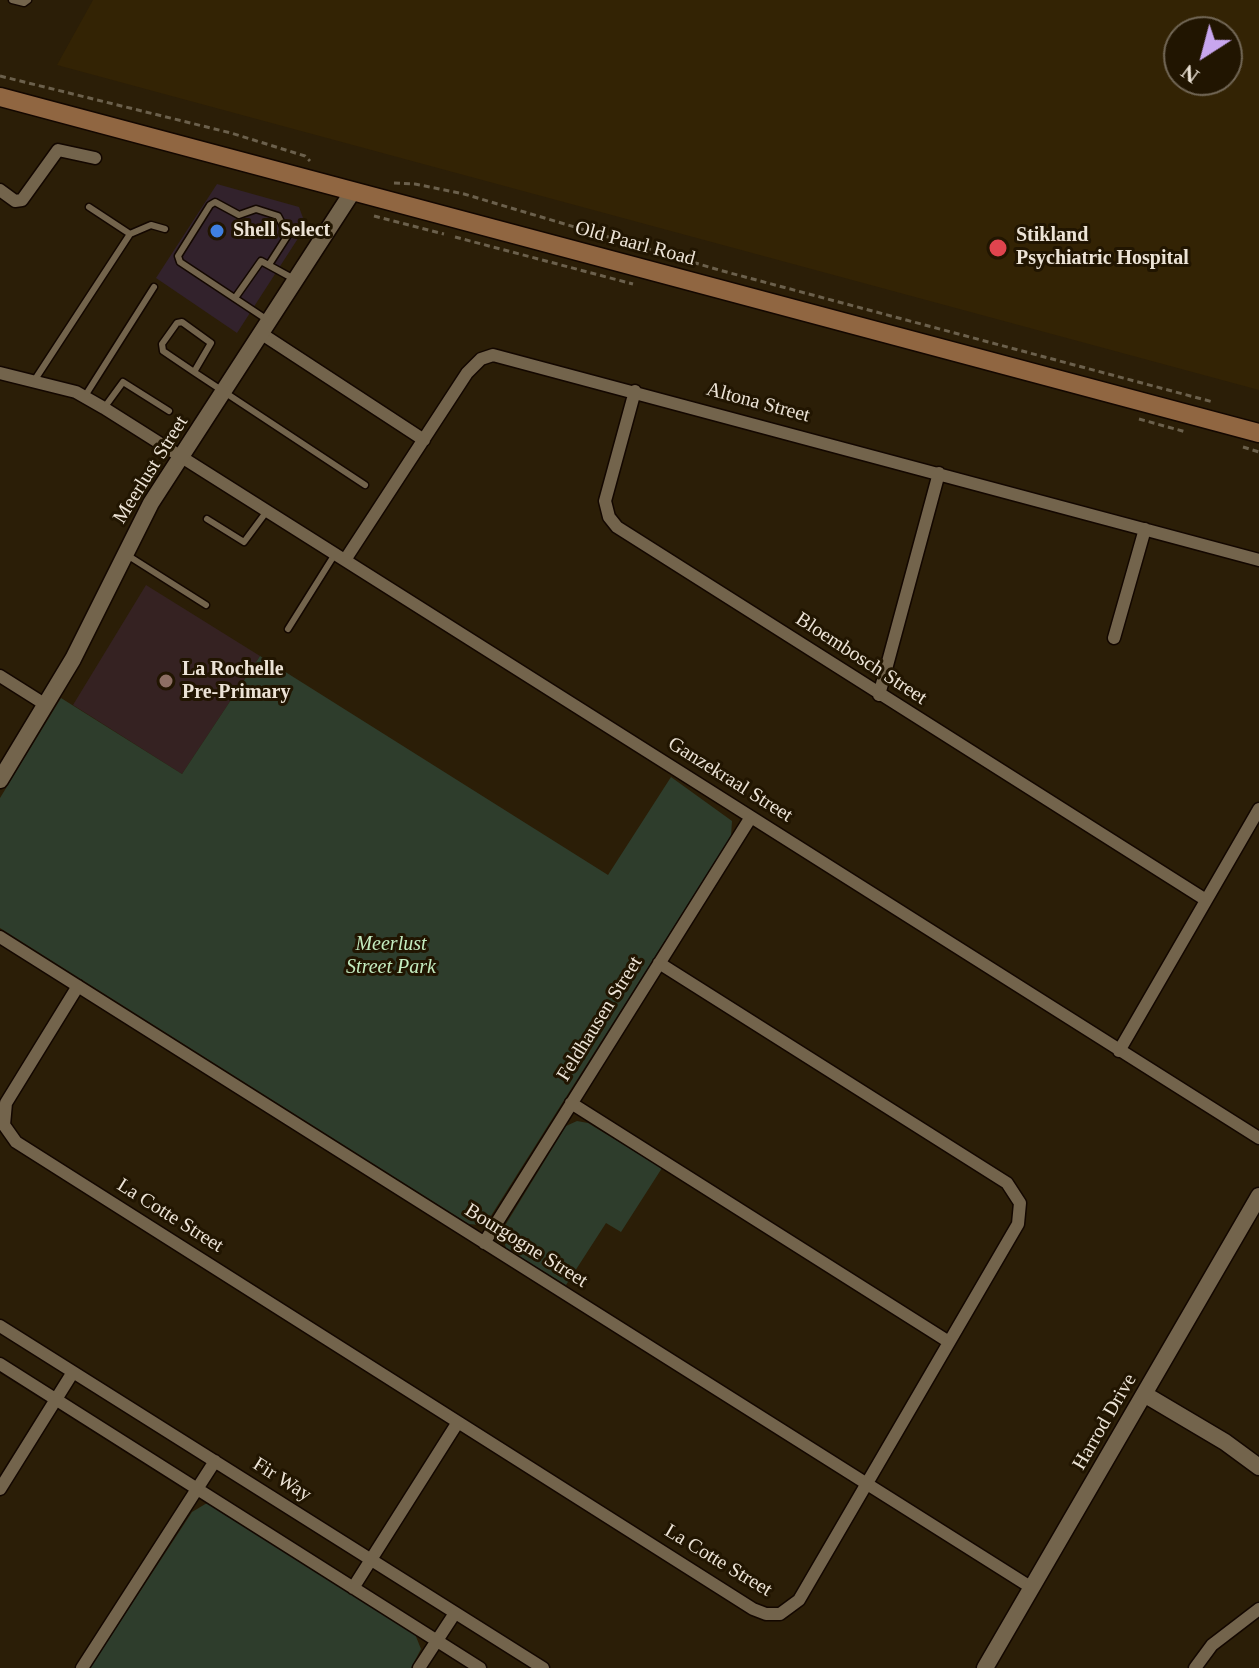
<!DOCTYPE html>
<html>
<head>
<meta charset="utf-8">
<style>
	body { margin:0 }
	#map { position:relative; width:1259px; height:1668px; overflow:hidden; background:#2b1e07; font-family:Georgia,serif }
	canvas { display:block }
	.north { position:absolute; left:1163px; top:16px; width:80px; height:80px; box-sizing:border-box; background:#211501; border:2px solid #726756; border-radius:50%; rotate:216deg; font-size:22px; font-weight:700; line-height:32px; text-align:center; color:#ece3d6 }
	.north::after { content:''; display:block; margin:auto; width:28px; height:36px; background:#c8a6ef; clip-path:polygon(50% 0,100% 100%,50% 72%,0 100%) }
</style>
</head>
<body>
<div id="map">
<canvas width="1259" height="1668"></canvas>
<div class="north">N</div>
</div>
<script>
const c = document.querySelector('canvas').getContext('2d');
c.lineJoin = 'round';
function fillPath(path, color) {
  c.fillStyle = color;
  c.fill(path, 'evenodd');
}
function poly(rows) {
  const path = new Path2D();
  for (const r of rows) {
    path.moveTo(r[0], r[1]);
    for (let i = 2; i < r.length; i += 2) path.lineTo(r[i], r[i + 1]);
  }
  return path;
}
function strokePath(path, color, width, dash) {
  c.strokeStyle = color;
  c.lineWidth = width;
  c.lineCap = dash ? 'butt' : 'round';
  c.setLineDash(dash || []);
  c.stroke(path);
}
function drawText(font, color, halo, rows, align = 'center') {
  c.font = font + ' Georgia,serif';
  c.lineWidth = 6;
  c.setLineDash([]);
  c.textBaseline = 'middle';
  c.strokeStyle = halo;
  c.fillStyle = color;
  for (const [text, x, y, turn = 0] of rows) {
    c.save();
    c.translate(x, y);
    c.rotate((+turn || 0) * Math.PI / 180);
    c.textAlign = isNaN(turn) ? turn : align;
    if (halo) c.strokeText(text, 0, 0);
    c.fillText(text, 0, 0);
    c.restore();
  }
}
const commercial = poly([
	[217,184,299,207,306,226,237,333,156,278]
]);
const built = poly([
	[93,0,1259,0,1259,390,57,65],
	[1179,32,1227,32,1227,80,1179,80]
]);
const education = poly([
	[146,585,260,656,182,774,73,705]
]);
const green = poly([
	[260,656,608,875,671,777,732,821,731,836,489,1219,480,1225,469,1224,0,928,0,798,61,698,182,774],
	[577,1121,588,1123,662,1168,621,1232,606,1223,566,1285,506,1248,501,1232,566,1126],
	[207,1503,415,1634,421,1649,411,1668,90,1668,192,1512]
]);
const path = poly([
	[0,76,231,133,305,156,310,161],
	[394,183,415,184,464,194,719,270,1213,402],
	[374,216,444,234],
	[455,237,633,284],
	[1139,419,1186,432],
	[1243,447,1259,452]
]);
const service = poly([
	[12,0,24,3,28,0],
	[89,207,130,234],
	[235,298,261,261,294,279],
	[266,319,180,262,178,256,210,205,215,202,239,215,256,209,278,216,288,235,270,263],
	[194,372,211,343,182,322,177,323,162,344,163,351,194,372,365,485],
	[34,381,130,234,151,225,165,229],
	[85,396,154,287],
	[104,408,123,382,169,411],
	[207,519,244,542,267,511],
	[127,555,206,605],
	[288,629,335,554]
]);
const minor = poly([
	[0,190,15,201,22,200,58,150,95,158],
	[262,334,424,440],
	[0,373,76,392,104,408,1259,1138],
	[635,391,605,501,609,517,617,527,1206,900],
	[345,560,467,373,481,359,493,355,1259,560],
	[1114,638,1145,529],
	[0,676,46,705],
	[879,695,939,473],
	[0,937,1032,1588],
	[78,986,6,1103,4,1125,16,1142,753,1609,766,1614,780,1614,799,1600,1018,1224,1020,1203,1007,1183,659,963],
	[1119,1051,1259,809],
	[571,1103,949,1342],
	[484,1243,751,817],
	[0,1326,543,1668],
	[0,1364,480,1668],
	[0,1489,73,1372],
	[353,1588,458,1422],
	[82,1668,215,1461],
	[419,1668,455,1613],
	[1195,1668,1212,1645,1259,1609]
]);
const tertiary = poly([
	[0,780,73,659,151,503,353,191],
	[1144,1394,1225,1442,1259,1467],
	[985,1668,1259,1196]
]);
const secondary = poly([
	[0,97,1259,433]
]);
const markers = [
	[217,231,8,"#3f7fe0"],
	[998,248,10,"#e0444e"],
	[166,681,8,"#8d6e63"]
];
const poiNames = [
	["Shell Select",233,231],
	["Stikland",1016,236],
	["Psychiatric Hospital",1016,259],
	["La Rochelle",182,670],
	["Pre-Primary",182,693]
];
const streetNames = [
	["Old Paarl Road",635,244,15],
	["Altona Street",758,403,15],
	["Meerlust Street",151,470,-58],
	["Bloembosch Street",861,659,33],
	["Ganzekraal Street",730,780,32],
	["Feldhausen Street",600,1019,-58],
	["La Cotte Street",170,1216,32],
	["Bourgogne Street",526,1246,32],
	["Harrod Drive",1105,1422,-60],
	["Fir Way",282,1480,32],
	["La Cotte Street",718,1561,31]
];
const parkNames = [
	["Meerlust",391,945],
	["Street Park",391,968]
];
fillPath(commercial, '#32222c');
fillPath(built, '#332304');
fillPath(education, '#352222');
fillPath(green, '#2e3d2c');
strokePath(service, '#130700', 9);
strokePath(minor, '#130700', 15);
strokePath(tertiary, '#130700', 19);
strokePath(secondary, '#130700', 21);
strokePath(path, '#6b604c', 3, [6, 4]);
strokePath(service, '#73644c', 6);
strokePath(minor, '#73644c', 12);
strokePath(tertiary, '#73644c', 16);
strokePath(secondary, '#906641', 18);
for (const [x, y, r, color] of markers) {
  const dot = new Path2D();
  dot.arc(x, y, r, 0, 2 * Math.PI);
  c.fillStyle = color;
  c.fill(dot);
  strokePath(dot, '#211501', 3);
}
drawText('bold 20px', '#ece3d6', '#211501', poiNames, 'left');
drawText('20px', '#ece3d6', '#211501', streetNames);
drawText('italic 20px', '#c4ecc0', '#211501', parkNames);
</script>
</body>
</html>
